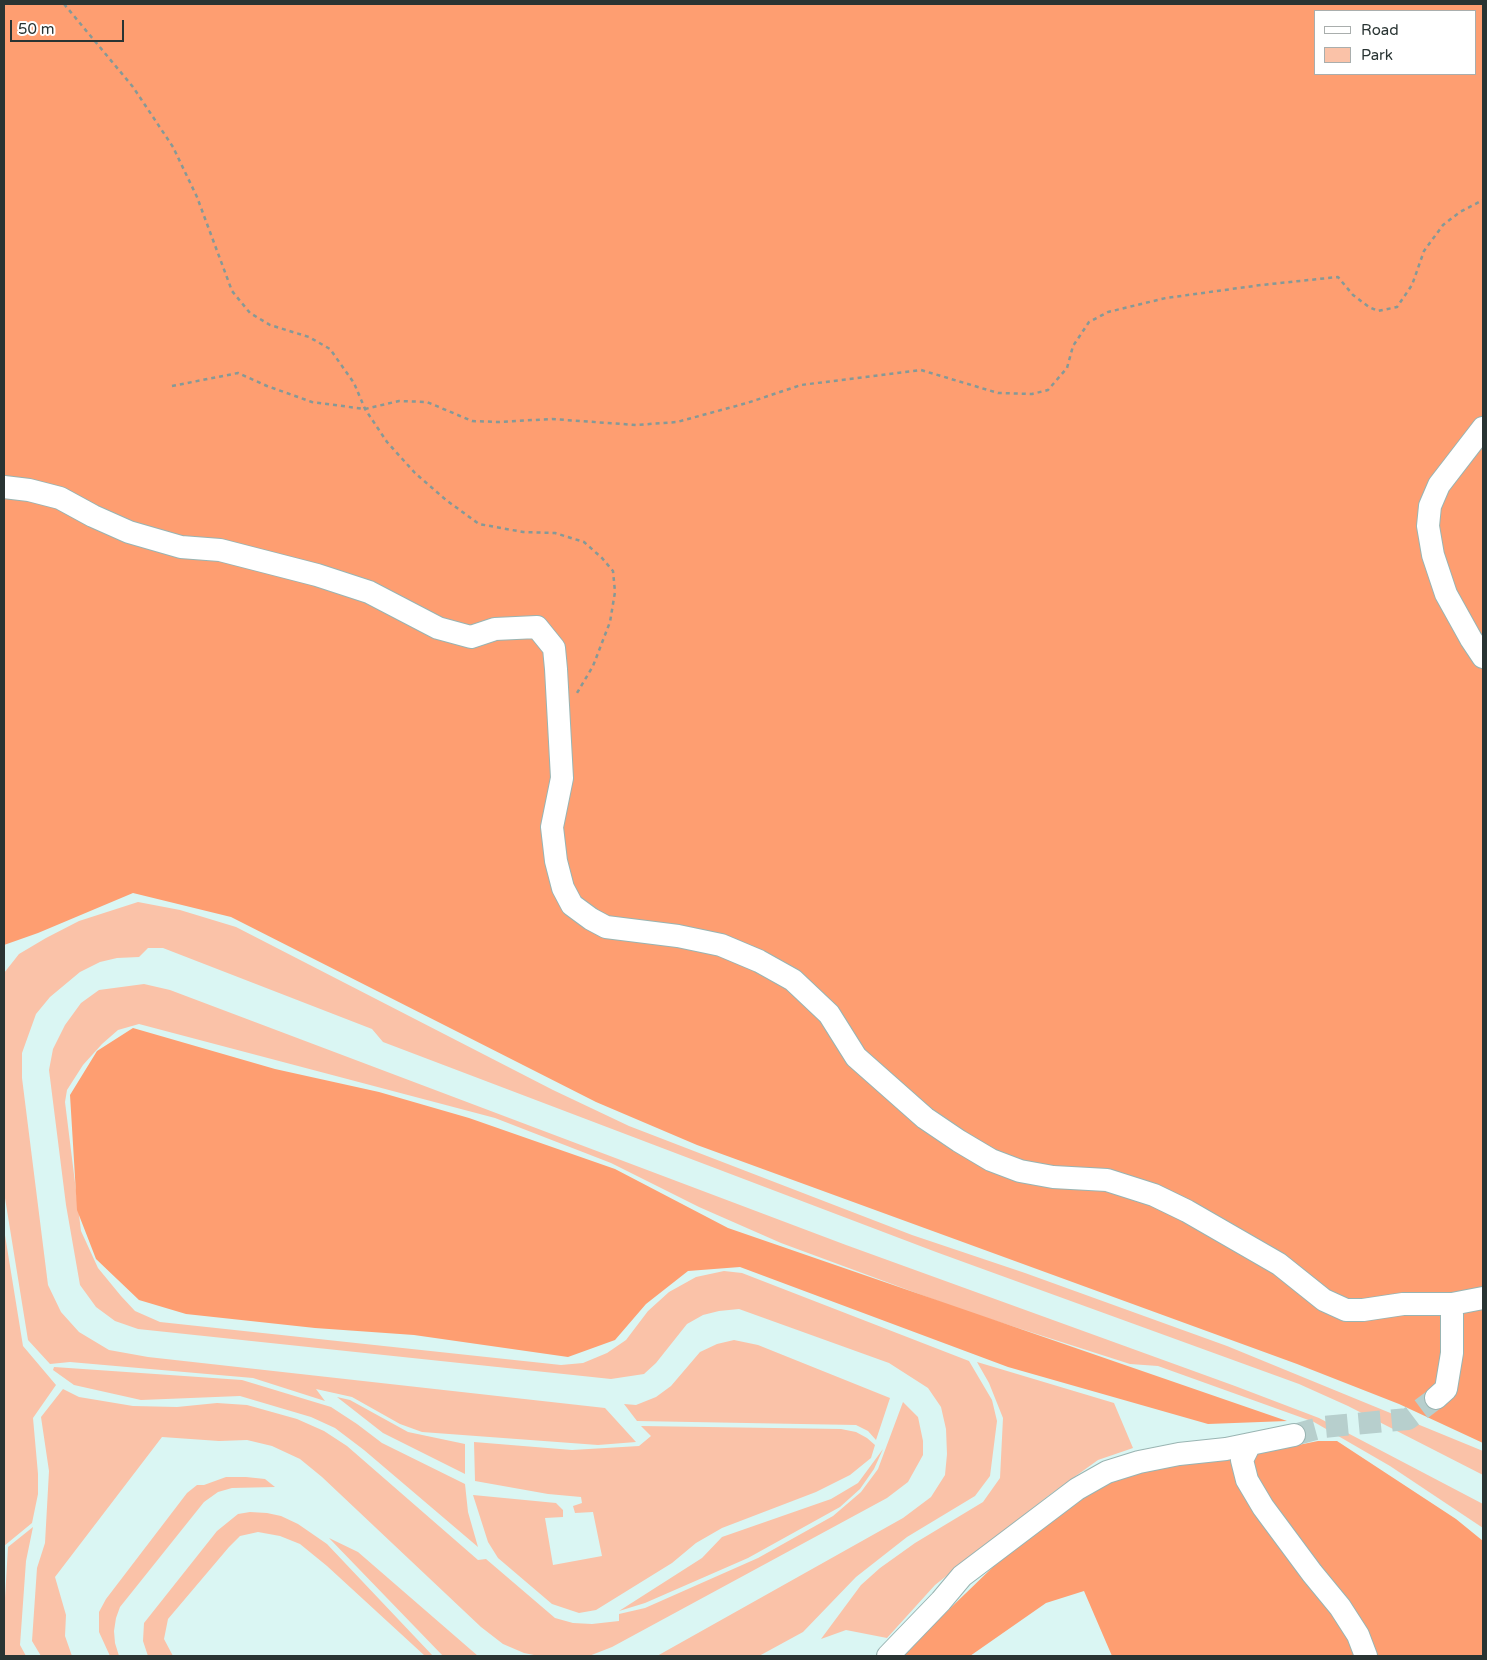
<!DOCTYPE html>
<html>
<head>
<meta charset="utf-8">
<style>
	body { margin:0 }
	#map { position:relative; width:1487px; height:1660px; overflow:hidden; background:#daf6f3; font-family:"Varela Round",sans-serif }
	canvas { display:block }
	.frame { position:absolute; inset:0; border:5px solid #293433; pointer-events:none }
	.legend { position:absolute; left:1314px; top:10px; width:162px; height:65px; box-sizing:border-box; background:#fff; border:1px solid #a9aead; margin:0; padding:6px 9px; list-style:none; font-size:15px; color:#293433 }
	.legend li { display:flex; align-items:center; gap:10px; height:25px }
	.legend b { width:25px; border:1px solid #a9aead }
	.scale { position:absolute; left:10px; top:20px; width:114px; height:22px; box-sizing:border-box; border:2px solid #293433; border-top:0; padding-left:6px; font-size:15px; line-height:18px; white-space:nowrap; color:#293433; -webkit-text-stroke:4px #fff; paint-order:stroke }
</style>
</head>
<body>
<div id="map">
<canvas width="1487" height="1660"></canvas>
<div class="frame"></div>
<ul class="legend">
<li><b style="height:6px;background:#fff"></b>Road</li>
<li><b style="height:14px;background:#fac2a8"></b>Park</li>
</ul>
<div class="scale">50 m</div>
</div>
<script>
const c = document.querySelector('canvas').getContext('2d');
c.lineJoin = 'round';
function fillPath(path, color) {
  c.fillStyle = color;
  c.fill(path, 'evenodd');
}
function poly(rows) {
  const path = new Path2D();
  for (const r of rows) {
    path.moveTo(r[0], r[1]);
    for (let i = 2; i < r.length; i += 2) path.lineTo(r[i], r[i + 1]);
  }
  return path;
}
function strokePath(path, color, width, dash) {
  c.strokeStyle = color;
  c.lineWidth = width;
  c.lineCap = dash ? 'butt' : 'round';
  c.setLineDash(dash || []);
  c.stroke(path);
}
const green = poly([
	[138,902,180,910,236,927,553,1090,629,1126,912,1235,1025,1273,1227,1346,1483,1451,1483,1475,1348,1406,1299,1384,936,1252,383,1042,372,1029,163,948,148,948,139,957,117,958,100,962,80,972,50,997,36,1014,22,1053,22,1078,48,1285,61,1312,79,1332,109,1350,148,1357,605,1408,636,1442,598,1445,422,1432,400,1424,352,1397,316,1389,325,1401,253,1378,70,1362,50,1364,28,1340,4,1192,4,973,19,954,46,938,79,921],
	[144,984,170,990,846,1245,1235,1386,1319,1418,1483,1504,1483,1528,1390,1466,1314,1422,1158,1366,1130,1364,965,1311,781,1243,699,1207,611,1163,495,1118,139,1024,118,1030,102,1044,83,1065,67,1090,65,1102,81,1231,98,1268,121,1296,135,1311,160,1322,561,1365,583,1363,607,1353,626,1340,648,1311,669,1292,696,1277,724,1271,742,1273,969,1361,992,1400,997,1421,990,1476,975,1496,907,1537,856,1577,803,1632,759,1656,657,1656,903,1518,931,1497,945,1475,947,1454,946,1429,941,1407,928,1388,889,1363,739,1309,719,1311,703,1315,687,1324,656,1363,644,1374,611,1379,138,1329,115,1321,96,1307,80,1285,66,1205,49,1070,53,1049,65,1025,81,1003,99,990],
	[4,1229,23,1346,56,1385,33,1418,38,1474,38,1494,32,1523,4,1546],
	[734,1340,758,1345,890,1398,876,1440,868,1431,856,1425,637,1421,624,1404,636,1405,656,1397,671,1386,700,1352,717,1344],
	[977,1362,1114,1403,1133,1448,1098,1460,1048,1496,935,1585,887,1638,846,1630,821,1639,861,1585,880,1568,915,1543,983,1502,1000,1478,1003,1418,989,1383],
	[54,1367,242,1380,331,1407,357,1424,382,1443,465,1484,468,1512,478,1547,364,1450,335,1428,311,1417,240,1396,141,1400,74,1385,53,1370],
	[63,1389,79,1397,133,1406,177,1407,217,1403,247,1405,297,1419,324,1431,347,1446,478,1560,486,1559,555,1618,573,1623,592,1624,619,1621,619,1614,645,1608,758,1558,833,1516,861,1492,878,1469,903,1402,918,1417,923,1441,923,1455,908,1482,887,1498,612,1647,589,1656,539,1656,524,1653,503,1644,481,1627,322,1477,300,1459,272,1446,247,1440,219,1441,162,1437,55,1577,66,1615,65,1636,72,1656,41,1656,32,1641,37,1568,45,1543,49,1471,41,1417],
	[337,1397,350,1400,408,1432,465,1444,465,1474,383,1433],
	[641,1426,841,1429,856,1432,867,1438,875,1445,871,1458,850,1475,816,1492,722,1528,696,1543,672,1563,596,1610,579,1613,552,1604,498,1558,488,1542,473,1495,556,1503,563,1510,563,1517,545,1518,553,1565,602,1556,593,1512,575,1513,573,1506,582,1503,581,1497,548,1494,475,1481,474,1442,572,1450,639,1446,651,1436],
	[883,1449,874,1469,860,1489,840,1507,748,1558,645,1603,619,1611,702,1558,722,1537,831,1499,858,1483],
	[226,1477,246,1477,265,1479,275,1487,232,1488,218,1492,204,1502,120,1607,116,1618,114,1631,115,1643,119,1656,110,1656,99,1632,99,1612,106,1599,187,1493,197,1485,204,1485],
	[250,1512,267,1513,281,1516,298,1524,327,1544,433,1656,425,1656,327,1566,300,1544,280,1536,258,1532,240,1536,229,1547,168,1619,164,1639,173,1656,148,1656,143,1641,144,1623,217,1531,238,1514],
	[33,1527,26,1561,20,1645,26,1656,4,1656,4,1615,8,1547],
	[329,1538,358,1552,478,1656,443,1656]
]);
const forest = poly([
	[4,4,1483,4,1483,1443,1399,1404,1297,1364,697,1145,596,1102,231,917,133,893,38,933,4,945],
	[1316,11,1476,11,1476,74,1316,74],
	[133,1028,275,1069,379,1092,469,1118,615,1169,728,1228,1287,1421,1208,1424,1008,1367,740,1267,688,1271,646,1304,615,1340,568,1357,414,1335,315,1328,186,1314,139,1300,96,1259,77,1210,70,1095,97,1051],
	[1318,1441,1337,1441,1456,1519,1483,1541,1483,1656,1374,1656,1294,1537,1249,1466,1254,1454],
	[1241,1451,1316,1586,1360,1656,1112,1656,1084,1591,1046,1603,970,1656,904,1656,936,1622,995,1565,1102,1483,1137,1472]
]);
const minorTunnel = poly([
	[1294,1435,1323,1427,1408,1419,1436,1398]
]);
const path = poly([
	[64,4,133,87,173,147,197,197,232,291,250,313,270,325,309,337,330,349,354,383,365,409,387,442,415,473,446,500,479,524,523,532,555,533,584,542,602,558,613,571,615,592,610,622,593,666,577,693],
	[172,386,238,373,267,386,312,402,365,409,399,401,427,402,472,421,498,422,552,419,636,425,677,422,747,403,801,385,921,370,998,393,1032,394,1048,390,1067,368,1073,346,1089,322,1108,312,1166,298,1261,285,1338,277,1353,295,1369,307,1378,311,1397,307,1412,285,1424,251,1443,225,1460,212,1483,200]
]);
const minor = poly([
	[1483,428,1439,485,1430,506,1428,526,1433,555,1446,594,1471,639,1483,657],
	[4,487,29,490,60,498,93,516,129,532,181,547,220,550,317,575,369,592,438,628,471,637,495,629,537,627,554,648,556,669,562,778,552,827,556,861,563,888,572,905,591,919,606,927,678,936,721,945,759,961,793,980,829,1014,856,1057,925,1118,959,1141,991,1160,1020,1171,1053,1177,1107,1180,1154,1195,1187,1211,1279,1264,1324,1300,1346,1310,1363,1310,1403,1304,1452,1304,1483,1298],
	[1436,1398,1446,1389,1452,1353,1452,1304],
	[1250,1444,1242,1460,1247,1480,1263,1507,1312,1573,1340,1607,1358,1635,1366,1656],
	[888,1656,941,1601,962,1576,1077,1489,1107,1472,1139,1462,1179,1454,1226,1449,1294,1435]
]);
fillPath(green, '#fac2a8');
fillPath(forest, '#fe9e71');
strokePath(minorTunnel, '#b7cfcd', 22, [22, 11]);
strokePath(minor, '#99b4b2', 24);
strokePath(path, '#859997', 2.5, [4, 4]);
strokePath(minor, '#fff', 22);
</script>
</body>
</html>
